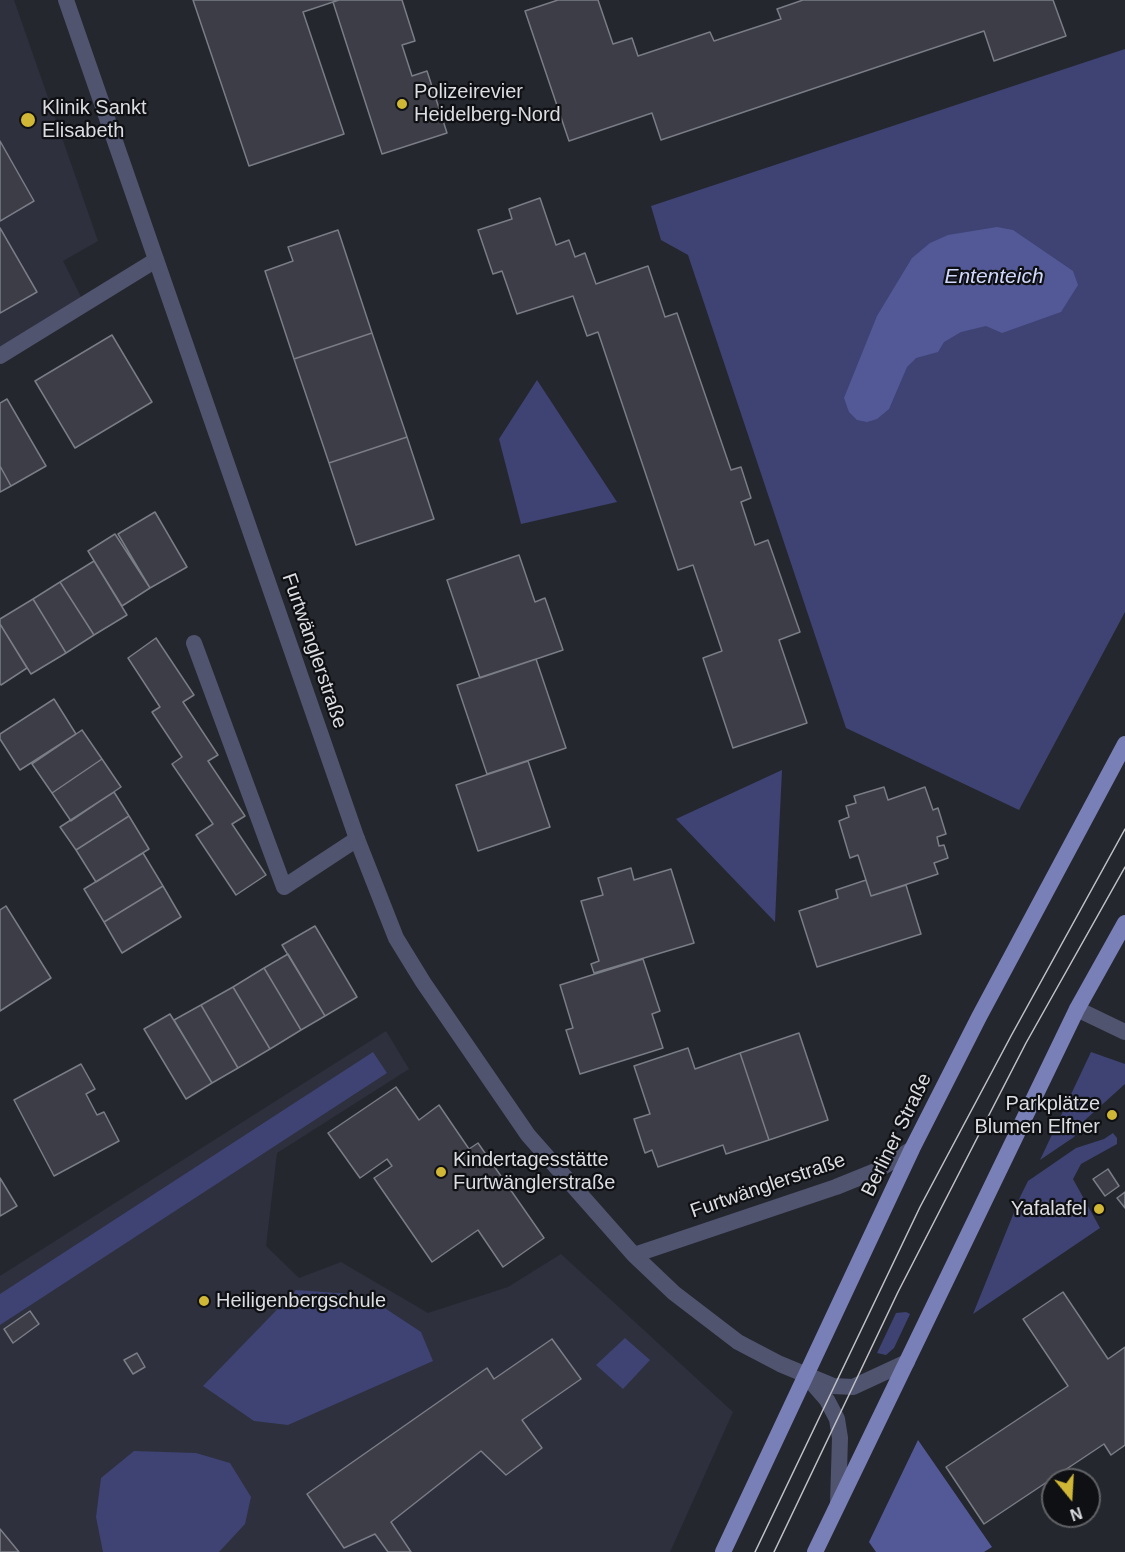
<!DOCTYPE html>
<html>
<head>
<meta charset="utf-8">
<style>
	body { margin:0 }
	#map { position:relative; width:1125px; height:1552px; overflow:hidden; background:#25272f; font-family:Helvetica,sans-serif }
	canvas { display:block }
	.north { position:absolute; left:1041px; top:1468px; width:60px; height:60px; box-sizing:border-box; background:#0f1013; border:2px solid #616266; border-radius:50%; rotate:162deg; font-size:16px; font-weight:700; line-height:24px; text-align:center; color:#dcdde2 }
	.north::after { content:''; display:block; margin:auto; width:21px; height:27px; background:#d1b736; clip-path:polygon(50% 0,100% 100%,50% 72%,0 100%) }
</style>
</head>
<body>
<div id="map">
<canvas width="1125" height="1552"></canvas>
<div class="north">N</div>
</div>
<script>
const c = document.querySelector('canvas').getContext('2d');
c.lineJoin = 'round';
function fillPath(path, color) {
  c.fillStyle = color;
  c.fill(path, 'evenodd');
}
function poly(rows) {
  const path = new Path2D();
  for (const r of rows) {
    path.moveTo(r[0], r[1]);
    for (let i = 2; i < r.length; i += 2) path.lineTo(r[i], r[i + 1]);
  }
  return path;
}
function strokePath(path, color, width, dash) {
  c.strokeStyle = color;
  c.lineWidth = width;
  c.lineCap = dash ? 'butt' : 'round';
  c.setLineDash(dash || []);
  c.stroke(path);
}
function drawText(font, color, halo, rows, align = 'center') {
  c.font = font + ' Helvetica,sans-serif';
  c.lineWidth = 4.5;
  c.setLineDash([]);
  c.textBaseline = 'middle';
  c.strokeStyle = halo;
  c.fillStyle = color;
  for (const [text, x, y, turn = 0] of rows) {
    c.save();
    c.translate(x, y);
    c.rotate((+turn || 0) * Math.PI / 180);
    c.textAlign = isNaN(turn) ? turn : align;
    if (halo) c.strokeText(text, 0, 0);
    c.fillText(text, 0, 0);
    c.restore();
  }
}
const built = poly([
	[0,0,14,0,98,241,63,261,83,301,0,352],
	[386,1031,409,1069,277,1153,266,1246,299,1278,341,1262,428,1313,508,1287,561,1254,733,1412,670,1552,0,1552,0,1276]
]);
const green = poly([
	[1125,49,1125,612,1019,810,846,728,688,255,661,240,651,206],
	[537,380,573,435,617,502,521,524,499,439],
	[782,770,778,853,775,922,676,819],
	[373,1052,387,1073,0,1325,0,1294],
	[1091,1052,1125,1064,1125,1084,1085,1120,1074,1137,1040,1160],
	[1113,1133,1117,1138,1117,1144,1081,1164,1073,1179,1100,1228,973,1314,1021,1195,1028,1181,1076,1148,1104,1139],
	[296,1290,365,1295,421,1332,433,1361,288,1425,254,1421,203,1386],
	[906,1312,910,1314,894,1348,886,1355,877,1353,896,1313],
	[625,1338,650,1360,623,1389,596,1365],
	[134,1451,196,1453,230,1463,251,1497,245,1524,219,1552,103,1552,96,1517,101,1478]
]);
const water = poly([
	[997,227,1013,230,1073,271,1078,285,1061,312,1002,333,986,326,961,332,944,342,938,352,916,358,907,367,889,409,877,419,867,422,857,420,849,412,844,398,877,316,912,258,930,243,948,235],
	[918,1440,992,1547,984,1552,876,1552,869,1542]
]);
const building = poly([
	[193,0,339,0,303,12,344,134,249,166,193,0],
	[339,0,402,0,415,41,402,45,412,76,427,71,447,133,382,154,333,2,339,0],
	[558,0,598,0,613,44,632,38,638,56,710,32,714,41,781,19,777,9,803,0,1053,0,1066,36,994,61,984,31,661,140,652,113,569,141,525,11,558,0],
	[0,141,34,201,0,221,0,141],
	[540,198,556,245,569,240,575,257,585,253,596,284,648,266,665,317,677,313,731,470,741,467,751,498,741,502,755,545,768,540,800,632,779,640,807,723,733,748,703,658,722,651,693,565,678,570,598,332,587,336,573,296,517,314,502,271,493,274,478,230,512,219,509,209,540,198],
	[0,228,37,292,0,313,0,228],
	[338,230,372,333,294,359,265,271,293,261,288,247,338,230],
	[372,333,407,437,329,463,294,359,372,333],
	[112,335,152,402,75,448,35,381,112,335],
	[7,399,46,466,11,486,0,466,0,403,7,399],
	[407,437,434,519,356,545,329,463,407,437],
	[0,466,11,486,0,492,0,466],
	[155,512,187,567,150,588,118,534,155,512],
	[115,534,150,588,122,606,88,551,115,534],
	[519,555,535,602,545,598,563,650,480,678,447,580,519,555],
	[94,561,127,615,94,635,60,582,94,561],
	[60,582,94,635,66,653,33,599,60,582],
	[33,599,66,653,31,674,0,624,0,619,33,599],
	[0,624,27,668,1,685,0,684,0,624],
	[156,638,194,695,183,702,218,755,208,761,245,816,232,824,266,875,236,895,196,835,213,824,172,764,182,757,152,712,160,707,128,658,156,638],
	[536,659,566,748,487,774,457,685,536,659],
	[54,699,76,734,20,770,0,739,0,734,54,699],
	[82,730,102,759,52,793,32,764,82,730],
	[102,759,121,787,71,821,52,793,102,759],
	[528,761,550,827,478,851,456,785,528,761],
	[884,787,888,800,925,787,933,810,938,808,946,834,937,837,939,846,944,845,948,858,934,863,938,874,871,896,858,855,850,858,839,821,849,817,846,806,856,803,854,796,884,787],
	[114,792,129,816,76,850,60,827,114,792],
	[129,816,149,849,96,882,76,850,129,816],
	[143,853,163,886,104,922,84,889,143,853],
	[631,868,634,880,671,869,694,943,594,973,591,964,599,961,581,901,603,895,598,878,631,868],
	[866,880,871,896,906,885,921,934,817,967,799,911,838,898,836,890,866,880],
	[163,886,181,917,122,953,104,922,163,886],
	[6,906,51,978,0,1011,0,910,6,906],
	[315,926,357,997,325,1016,282,945,315,926],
	[288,954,325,1016,301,1030,264,968,288,954],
	[643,959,660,1011,652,1014,663,1048,580,1074,566,1030,573,1028,560,985,643,959],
	[264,968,301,1030,270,1049,233,987,264,968],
	[233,987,270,1049,238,1068,201,1005,233,987],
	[201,1005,238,1068,212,1083,174,1020,201,1005],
	[170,1014,212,1083,186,1099,144,1029,170,1014],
	[799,1033,828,1120,769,1140,740,1053,799,1033],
	[688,1048,695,1069,740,1053,769,1140,726,1154,723,1145,658,1167,652,1150,645,1153,634,1119,650,1114,634,1066,688,1048],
	[81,1064,95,1089,86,1094,97,1115,104,1112,119,1141,54,1176,14,1100,81,1064],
	[396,1087,419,1120,439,1105,469,1149,478,1143,544,1238,503,1267,478,1230,432,1262,374,1178,392,1166,387,1159,360,1178,328,1133,396,1087],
	[1108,1169,1119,1186,1105,1196,1093,1179,1108,1169],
	[0,1178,17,1206,0,1216,0,1178],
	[1125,1192,1125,1208,1117,1198,1125,1192],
	[1063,1292,1108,1359,1125,1347,1125,1445,1111,1455,1104,1444,984,1524,946,1467,1068,1386,1023,1319,1063,1292],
	[30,1311,39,1324,13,1343,4,1329,30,1311],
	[552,1339,581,1379,522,1420,542,1448,506,1475,481,1451,391,1522,411,1552,388,1552,375,1534,344,1548,307,1494,487,1368,494,1379,552,1339],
	[137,1353,145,1367,133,1374,124,1360,137,1353],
	[0,1529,19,1552,0,1552,0,1529]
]);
const service = poly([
	[0,356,156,260],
	[194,643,284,887,357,839]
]);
const minor = poly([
	[66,0,357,839,396,938,423,982,528,1135,634,1255,674,1293,738,1342,780,1364,833,1386,853,1387,907,1362],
	[1077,1009,1125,1032],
	[634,1255,836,1187,878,1170,912,1149],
	[807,1377,827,1400,837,1419,840,1438,838,1504]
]);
const primary = poly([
	[723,1552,912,1149,979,1017,1125,744],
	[815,1552,1077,1009,1125,923]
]);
const tram = poly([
	[755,1552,920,1207,1011,1036,1125,829],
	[774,1552,898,1292,1026,1043,1125,867]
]);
const markers = [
	[402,104,6,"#d1b736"],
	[28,120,8,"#d1b736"],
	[1112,1115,6,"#d1b736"],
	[441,1172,6,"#d1b736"],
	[1099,1209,6,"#d1b736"],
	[204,1301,6,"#d1b736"]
];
const poiNames = [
	["Polizeirevier",414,92],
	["Heidelberg-Nord",414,115],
	["Klinik Sankt",42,108],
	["Elisabeth",42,131],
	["Parkplätze",1100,1104,"right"],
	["Blumen Elfner",1100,1127,"right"],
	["Kindertagesstätte",453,1160],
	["Furtwänglerstraße",453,1183],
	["Yafalafel",1087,1209,"right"],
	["Heiligenbergschule",216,1301]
];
const streetNames = [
	["Furtwänglerstraße",314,651,71],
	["Berliner Straße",897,1135,-64],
	["Furtwänglerstraße",768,1186,-19]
];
const waterNames = [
	["Ententeich",994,277]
];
fillPath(built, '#2e303d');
fillPath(green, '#3e4373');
fillPath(water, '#535997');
fillPath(building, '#3c3d46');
strokePath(building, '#7a7c86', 1.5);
strokePath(service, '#50546f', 16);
strokePath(minor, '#50546f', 16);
strokePath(primary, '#7880b7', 16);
strokePath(tram, '#c1c2c8', 1.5);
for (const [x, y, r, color] of markers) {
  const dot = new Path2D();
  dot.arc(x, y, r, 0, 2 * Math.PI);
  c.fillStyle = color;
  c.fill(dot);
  strokePath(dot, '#0f1013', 2);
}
drawText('20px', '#dcdde2', '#0f1013', poiNames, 'left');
drawText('20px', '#dcdde2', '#0f1013', streetNames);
drawText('italic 21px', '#d1d8fd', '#0f1013', waterNames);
</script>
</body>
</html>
